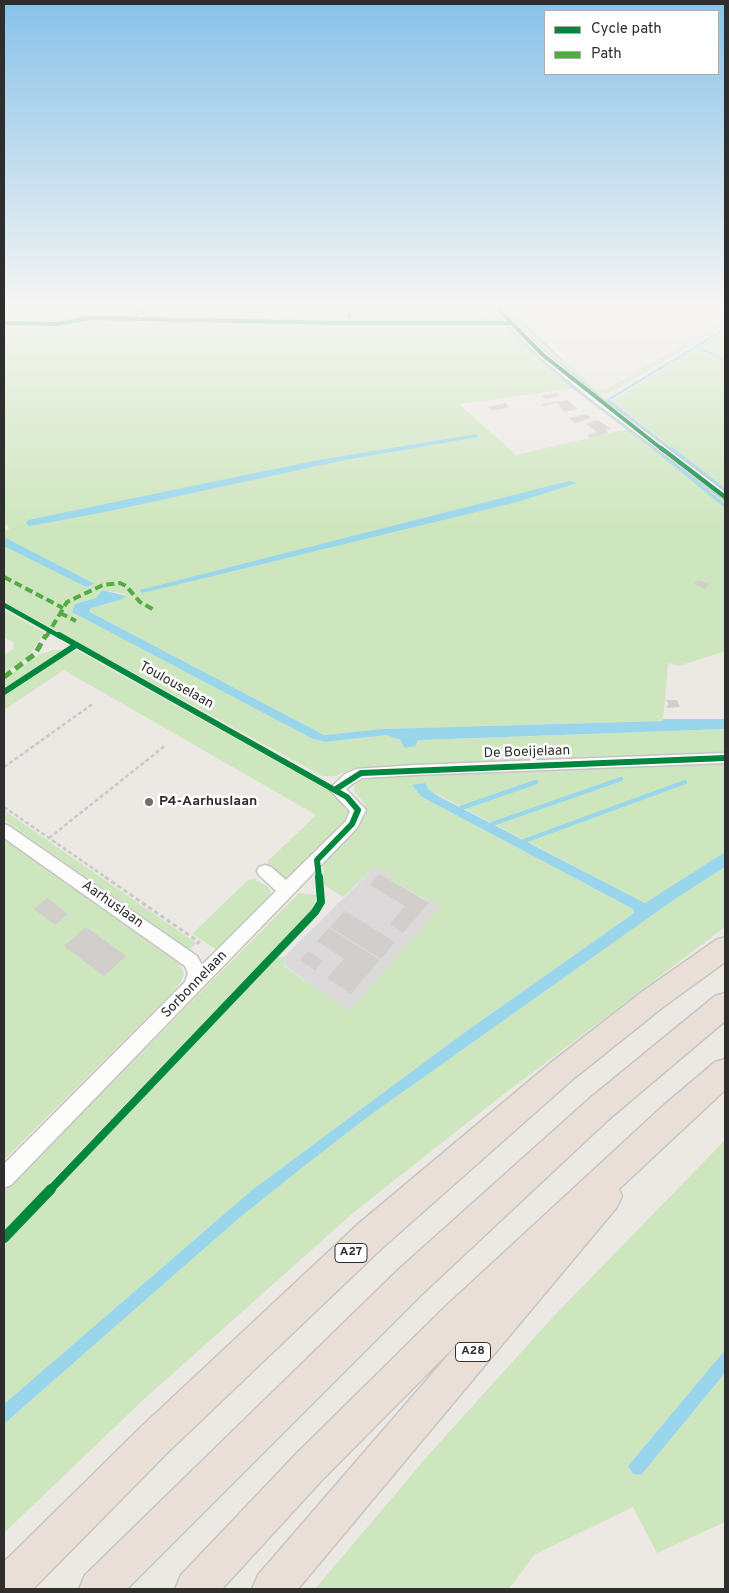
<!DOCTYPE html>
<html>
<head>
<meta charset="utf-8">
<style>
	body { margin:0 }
	#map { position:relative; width:729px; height:1593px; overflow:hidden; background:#ece8e4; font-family:Overpass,sans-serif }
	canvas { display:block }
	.frame { position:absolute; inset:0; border:5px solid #2e2e2e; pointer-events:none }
	.legend { position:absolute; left:544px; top:10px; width:175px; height:65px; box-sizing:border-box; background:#fff; border:1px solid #ababab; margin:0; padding:6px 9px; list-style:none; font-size:15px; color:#2e2e2e }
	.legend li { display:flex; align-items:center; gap:10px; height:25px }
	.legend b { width:25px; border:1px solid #ababab }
</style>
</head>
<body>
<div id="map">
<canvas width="729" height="1593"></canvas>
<div class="frame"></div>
<ul class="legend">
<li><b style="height:6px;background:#00873e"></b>Cycle path</li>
<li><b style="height:6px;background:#54ab44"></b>Path</li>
</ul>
</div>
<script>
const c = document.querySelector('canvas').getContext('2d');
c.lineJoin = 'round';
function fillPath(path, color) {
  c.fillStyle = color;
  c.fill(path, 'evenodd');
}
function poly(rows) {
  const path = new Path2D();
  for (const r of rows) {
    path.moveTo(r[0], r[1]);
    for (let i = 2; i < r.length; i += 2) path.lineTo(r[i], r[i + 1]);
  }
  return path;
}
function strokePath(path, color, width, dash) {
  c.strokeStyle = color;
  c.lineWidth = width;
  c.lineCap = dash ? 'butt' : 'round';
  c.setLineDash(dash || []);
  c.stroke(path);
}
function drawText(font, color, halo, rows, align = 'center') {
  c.font = font + ' Overpass,sans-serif';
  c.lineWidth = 5;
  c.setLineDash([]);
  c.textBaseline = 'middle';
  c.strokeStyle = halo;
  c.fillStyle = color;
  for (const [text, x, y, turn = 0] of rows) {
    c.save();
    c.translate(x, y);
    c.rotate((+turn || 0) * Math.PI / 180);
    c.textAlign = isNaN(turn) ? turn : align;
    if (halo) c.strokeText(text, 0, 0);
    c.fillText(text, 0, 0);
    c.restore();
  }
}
const industrial = poly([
	[376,866,393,876,391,879,423,899,426,896,441,906,349,1012,285,966,284,957]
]);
const green = poly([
	[4,304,492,304,578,388,459,404,516,455,632,428,725,500,725,651,679,666,668,663,663,721,381,729,324,735,89,611,91,608,120,600,126,594,102,590,96,598,75,604,72,611,313,739,325,742,387,735,393,736,403,743,415,744,421,740,725,729,725,754,354,768,336,776,322,776,4,602,4,546,86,587,94,584,4,537,4,531,9,529,7,525,4,525,4,323,53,325,67,323,4,322,37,322,4,320],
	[494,304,503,304,569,366,597,389,605,390,725,320,725,324,616,388,597,396,563,371],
	[725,331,725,360,700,346],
	[696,348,725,363,725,488,612,401],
	[4,610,44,632,28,658,4,674,4,655,13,649,14,643,4,637],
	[53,650,63,650,4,688,4,679,40,654],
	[78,651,342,798,351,809,349,820,288,879,268,868,268,861,316,815,64,670,4,710,4,696,69,653],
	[716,761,725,762,725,852,645,903,429,790,422,797,633,909,634,913,461,1035,252,1190,4,1404,4,1245,275,958,284,957,285,967,349,1011,441,906,426,897,424,899,390,879,392,876,376,866,343,897,324,885,323,864,325,859,354,831,366,815,364,803,354,791,355,783,371,777],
	[4,810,44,838,196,943,189,950,4,820],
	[4,839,179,964,184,973,181,982,170,995,4,1160],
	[725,867,725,927,491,1104,353,1213,142,1401,4,1533,4,1424,238,1219,298,1171,369,1116,675,899],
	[254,879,268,887,272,896,222,946,216,949,192,934,247,881],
	[299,893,316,895,314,907,4,1231,4,1192],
	[725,1140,725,1350,628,1466,633,1474,641,1475,725,1373,725,1522,657,1553,633,1507,534,1555,509,1589,315,1589,431,1452,553,1317]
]);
const water = poly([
	[503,304,506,304,563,360,599,389,555,355],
	[476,434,478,437,340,461,105,512,29,526,26,523,28,520,313,461],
	[569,481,577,483,517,502,209,577,146,592,141,593,140,590],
	[4,537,93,583,94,584,86,587,4,546],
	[102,590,126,596,120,600,91,608,89,611,92,613,324,735,381,729,663,721,663,719,725,719,725,729,421,740,418,741,415,746,405,748,400,740,387,735,325,742,313,739,72,612,75,604,96,598],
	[425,783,429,790,440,797,645,903,725,852,725,867,675,899,369,1116,298,1171,238,1219,4,1424,4,1404,252,1190,461,1035,634,913,633,909,422,797,412,785],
	[725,1350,725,1373,641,1475,633,1474,628,1466]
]);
const streamFar2 = poly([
	[486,304,526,346,575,389,656,450],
	[74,319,120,304],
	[696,346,725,361],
	[672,450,608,400,725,329]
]);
const streamFar1 = poly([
	[654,448,725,506],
	[671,448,725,490]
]);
const stream = poly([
	[461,808,536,782],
	[492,824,621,779],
	[524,841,685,782]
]);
const building = poly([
	[556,393,561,396,546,399,541,396],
	[567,400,578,409,564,412,557,403,544,406,541,404],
	[505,403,510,407,493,411,488,407],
	[586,414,591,418,575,423,569,418],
	[598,420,611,429,605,430,609,433,590,438,587,435,597,432,586,424],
	[698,580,709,584,705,589,694,584],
	[666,700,677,700,680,707,667,708,666,706,669,705],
	[379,874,429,903,403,933,390,924,405,906,370,885],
	[47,898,68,914,55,925,34,909],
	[345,911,395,942,381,959,330,927],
	[86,927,126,956,104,976,64,946],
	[329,928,380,960,351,994,327,978,344,959,317,941],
	[308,951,323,961,315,970,300,960]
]);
const pathFar2 = poly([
	[455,304,495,324],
	[605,393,616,389,725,325]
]);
const pathFar1 = poly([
	[4,767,94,703],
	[4,807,107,878],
	[49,838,166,745]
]);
const path = poly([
	[105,877,199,942,195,946]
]);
const minor = poly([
	[489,304,497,304,546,353,598,396,725,492,725,500,592,400,540,357,489,304],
	[725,753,725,763,415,775,363,778,355,782,346,789,366,810,357,828,11,1185,4,1188,4,1164,185,982,188,973,185,966,4,838,4,824,9,826,197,956,202,965,276,891,259,875,257,871,259,867,265,865,271,867,286,880,346,821,350,811,329,789,345,774,356,769,415,765,725,753]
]);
const highway = poly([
	[725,937,725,962,663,1007,573,1079,381,1249,168,1452,33,1589,4,1589,4,1562,142,1426,357,1225,553,1061,643,991,716,940,725,937],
	[725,993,725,1021,609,1119,422,1294,127,1589,79,1589,85,1575,398,1270,589,1099,715,996,725,993],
	[725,1059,725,1090,619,1189,622,1196,617,1207,298,1589,252,1589,258,1575,462,1339,323,1479,222,1589,175,1589,181,1575,297,1453,445,1307,664,1105,715,1062,725,1059]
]);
const quietFar2 = poly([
	[349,304,349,323],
	[133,316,158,304]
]);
const quietFar1 = poly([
	[4,577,63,608],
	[60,613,76,621],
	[46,637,67,602,103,585,120,583,126,586,140,602,156,611]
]);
const quiet = poly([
	[4,677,35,654,46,635]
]);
const cyclewayFar4 = poly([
	[493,304,543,355,663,450],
	[4,323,58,324,90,318,342,323,510,323]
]);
const cyclewayFar3 = poly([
	[661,448,725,497],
	[4,605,61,637]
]);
const cyclewayFar2 = poly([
	[59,635,347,797,358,810,352,824,317,860,319,878],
	[4,692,76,645],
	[336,789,361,773,725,758]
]);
const cyclewayFar1 = poly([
	[50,1190,315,912,321,902,319,877]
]);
const cycleway = poly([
	[4,1238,51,1189]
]);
const markers = [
	[149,802,5,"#706f6e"]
];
const shields = [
	[351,1253,32],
	[473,1352,35]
];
const shieldNames = [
	["A27",351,1253],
	["A28",473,1352]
];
const streetNames = [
	["Toulouselaan",176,686,29],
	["De Boeijelaan",527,753,-2],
	["Aarhuslaan",112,905,35],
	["Sorbonnelaan",195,985,-46]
];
const poiNames = [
	["P4-Aarhuslaan",159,802]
];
fillPath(industrial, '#dcd9db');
fillPath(green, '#cee6be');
fillPath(water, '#99d6ec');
strokePath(streamFar2, '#99d6ec', 2.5);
strokePath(streamFar1, '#99d6ec', 3);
strokePath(stream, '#99d6ec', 4.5);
fillPath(building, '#d1cecb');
strokePath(minor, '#c5c4c5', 3);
strokePath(highway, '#c6c5c4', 3);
strokePath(pathFar2, '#c9c9c8', 1, [2, 1]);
strokePath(pathFar1, '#c9c9c8', 2.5, [4, 2.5]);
strokePath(path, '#c9c9c8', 3, [4.5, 3]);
fillPath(minor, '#fcfcfb');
fillPath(highway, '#eadfd6');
strokePath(quietFar2, '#54ab44', 3, [5.5, 3]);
strokePath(quietFar1, '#54ab44', 4, [8, 4]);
strokePath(quiet, '#54ab44', 5, [9, 5]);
strokePath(cyclewayFar4, '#00873e', 4);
strokePath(cyclewayFar3, '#00873e', 4.5);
strokePath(cyclewayFar2, '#00873e', 6);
strokePath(cyclewayFar1, '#00873e', 8);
strokePath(cycleway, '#00873e', 10);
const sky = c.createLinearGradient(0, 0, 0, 527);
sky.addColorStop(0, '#88c2ea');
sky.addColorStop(0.58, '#f6f5f3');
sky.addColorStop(1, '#f6f5f300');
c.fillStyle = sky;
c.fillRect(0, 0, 729, 527);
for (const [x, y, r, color] of markers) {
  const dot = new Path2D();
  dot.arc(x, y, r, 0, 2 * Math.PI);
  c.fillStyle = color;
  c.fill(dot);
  strokePath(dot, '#fff', 2);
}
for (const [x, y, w] of shields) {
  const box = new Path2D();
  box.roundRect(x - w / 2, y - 9.5, w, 19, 4);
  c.fillStyle = '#fff';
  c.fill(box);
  strokePath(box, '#2e2e2e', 1);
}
drawText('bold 12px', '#2e2e2e', null, shieldNames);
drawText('14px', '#2e2e2e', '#fff', streetNames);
drawText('bold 14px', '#2e2e2e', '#fff', poiNames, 'left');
</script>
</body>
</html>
